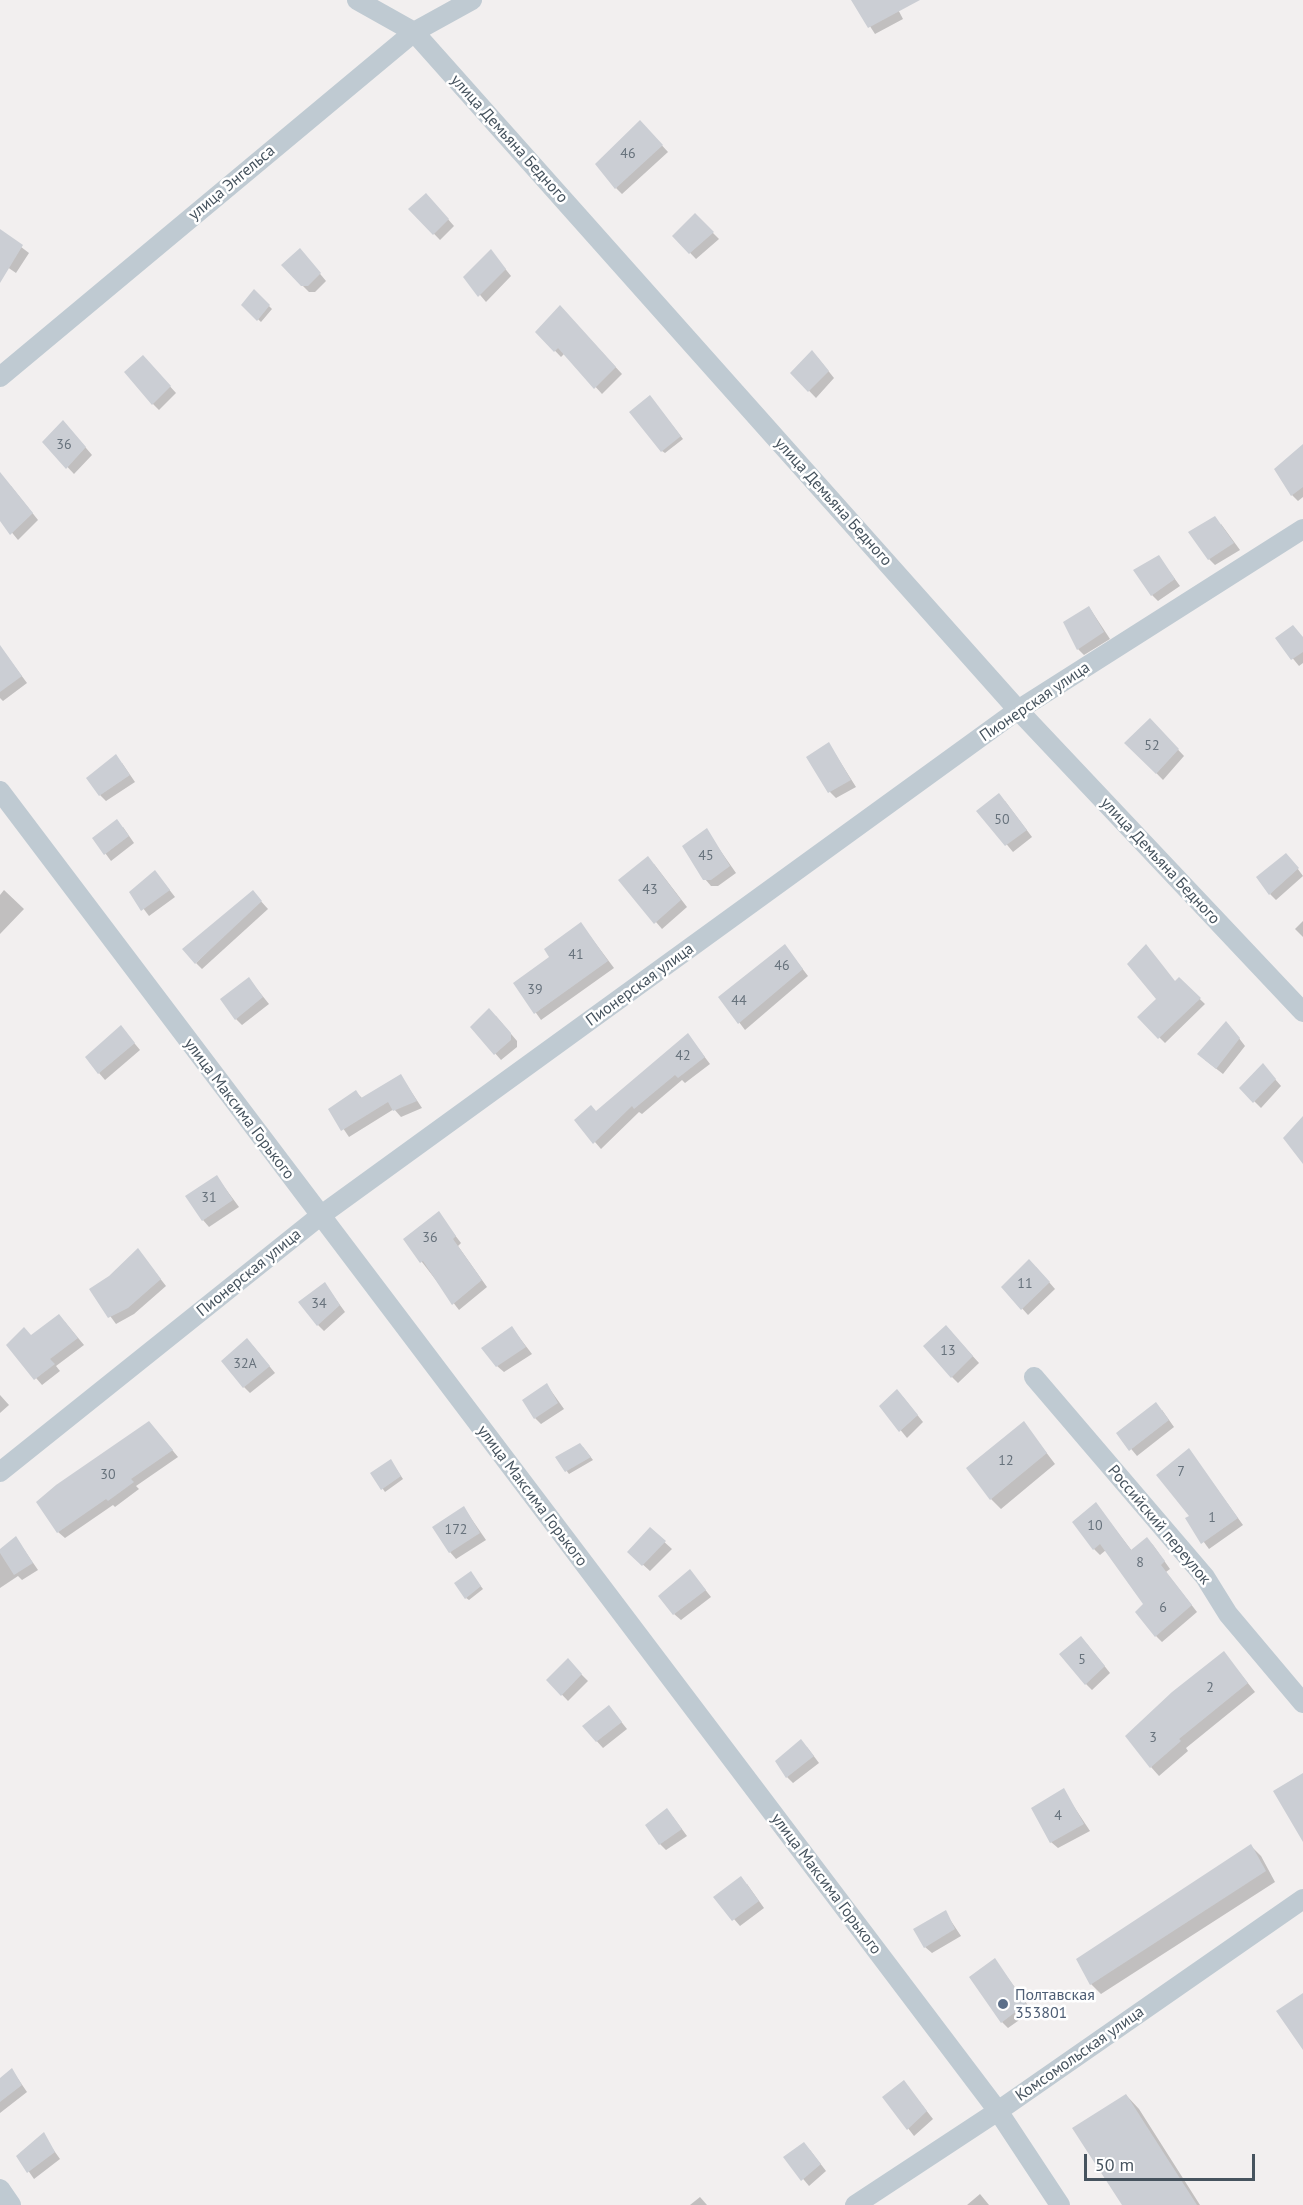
<!DOCTYPE html>
<html>
<head>
<meta charset="utf-8">
<style>
	body { margin:0 }
	#map { position:relative; width:1303px; height:2205px; overflow:hidden; background:#f2efef; font-family:"PT Sans",sans-serif }
	canvas { display:block }
	.scale { position:absolute; left:1084px; top:2154px; width:171px; height:27px; box-sizing:border-box; border:3px solid #46535e; border-top:0; padding-left:8px; font-size:18px; line-height:21px; white-space:nowrap; color:#46535e; -webkit-text-stroke:4px #fff; paint-order:stroke }
</style>
</head>
<body>
<div id="map">
<canvas width="1303" height="2205"></canvas>
<div class="scale">50 m</div>
</div>
<script>
const c = document.querySelector('canvas').getContext('2d');
c.lineJoin = 'round';
function fillPath(path, color) {
  c.fillStyle = color;
  c.fill(path, 'evenodd');
}
function poly(rows) {
  const path = new Path2D();
  for (const r of rows) {
    path.moveTo(r[0], r[1]);
    for (let i = 2; i < r.length; i += 2) path.lineTo(r[i], r[i + 1]);
  }
  return path;
}
function strokePath(path, color, width, dash) {
  c.strokeStyle = color;
  c.lineWidth = width;
  c.lineCap = dash ? 'butt' : 'round';
  c.setLineDash(dash || []);
  c.stroke(path);
}
function drawText(font, color, halo, rows, align = 'center') {
  c.font = font + ' "PT Sans",sans-serif';
  c.lineWidth = 5;
  c.setLineDash([]);
  c.textBaseline = 'middle';
  c.strokeStyle = halo;
  c.fillStyle = color;
  for (const [text, x, y, turn = 0] of rows) {
    c.save();
    c.translate(x, y);
    c.rotate((+turn || 0) * Math.PI / 180);
    c.textAlign = isNaN(turn) ? turn : align;
    if (halo) c.strokeText(text, 0, 0);
    c.fillText(text, 0, 0);
    c.restore();
  }
}
const shadow = poly([
	[853,0,893,0,903,19,875,34],
	[646,128,668,152,622,194,616,188],
	[432,201,454,226,440,240,410,209],
	[695,215,719,239,696,259,674,236],
	[0,231,29,253,16,273,0,262],
	[491,251,511,276,486,302,465,277],
	[306,257,326,281,315,292,309,292,302,285],
	[254,291,272,309,261,322,243,305],
	[566,313,622,374,602,394,565,353,561,357,537,332],
	[818,358,834,378,816,398,792,373],
	[149,363,176,393,159,410,153,404],
	[652,399,683,439,665,453,662,451],
	[69,428,92,455,74,474,44,442],
	[1303,446,1303,497,1298,501,1292,495],
	[0,483,11,486,38,520,18,540,0,518],
	[1221,524,1240,550,1215,565,1209,559],
	[1159,557,1180,586,1158,601,1152,595],
	[1089,607,1110,639,1084,655,1078,649],
	[1303,638,1303,663,1299,666,1277,639],
	[4,652,27,683,3,701,0,698,0,655],
	[1150,720,1184,756,1163,780,1127,743],
	[829,744,856,787,836,798,830,792],
	[122,763,135,782,106,801,100,795],
	[1005,801,1032,837,1013,852,979,811],
	[123,827,134,843,111,861,94,838],
	[706,830,736,873,718,886,711,886,705,879],
	[1292,861,1303,876,1276,900,1270,894],
	[654,864,687,907,662,929,620,880],
	[161,879,175,897,149,916,131,892],
	[4,890,24,909,0,934,0,895],
	[259,899,268,909,202,969,196,963],
	[1303,921,1303,937,1295,929],
	[581,924,614,968,541,1020,515,983,551,957],
	[785,946,808,976,745,1030,720,997],
	[249,979,269,1004,242,1025,236,1019],
	[1179,979,1205,1004,1165,1043,1139,1017],
	[496,1016,517,1041,517,1047,501,1060,472,1027],
	[121,1027,140,1050,105,1080,99,1073],
	[1232,1029,1245,1046,1223,1074,1205,1060],
	[688,1035,710,1064,685,1083,682,1080,642,1114,639,1112,601,1149,576,1120,596,1112],
	[1269,1072,1281,1086,1261,1108,1241,1088],
	[401,1076,422,1108,401,1117,394,1109,349,1137,330,1109,356,1092,363,1099],
	[217,1177,239,1207,209,1227,203,1220],
	[438,1213,461,1243,458,1246,487,1287,459,1310,405,1240],
	[138,1250,166,1286,134,1314,116,1324,91,1290,110,1277],
	[1036,1267,1055,1289,1028,1315,1003,1287],
	[325,1284,345,1312,324,1331,318,1325],
	[65,1322,84,1345,56,1366,60,1371,42,1385,8,1345],
	[512,1328,532,1354,504,1372,497,1366],
	[952,1333,979,1363,958,1383,952,1377],
	[253,1346,275,1373,250,1393,244,1387],
	[547,1385,564,1409,541,1424,535,1418],
	[0,1395,9,1405,0,1413],
	[903,1397,923,1422,907,1438,881,1406],
	[1162,1410,1174,1427,1137,1456,1118,1433],
	[1024,1423,1055,1464,1001,1509,991,1499],
	[155,1429,178,1457,136,1486,139,1489,115,1507,113,1505,65,1538,58,1532],
	[583,1447,593,1460,569,1474,557,1458],
	[1189,1450,1243,1525,1209,1549,1187,1519,1191,1516],
	[393,1464,403,1479,385,1492,372,1473],
	[1096,1504,1132,1551,1147,1539,1153,1545,1170,1569,1166,1572,1197,1612,1162,1642,1156,1636,1145,1604,1106,1550,1100,1555,1094,1549],
	[464,1508,486,1540,456,1559,450,1552],
	[650,1529,672,1549,650,1571,629,1552],
	[16,1538,38,1570,22,1580,18,1576,0,1588,0,1551],
	[473,1576,483,1589,469,1600,466,1598],
	[696,1578,711,1597,681,1620,674,1614],
	[1087,1644,1110,1673,1092,1690,1086,1684],
	[1224,1653,1255,1692,1186,1748,1188,1751,1159,1776,1151,1767],
	[574,1667,588,1681,568,1701,548,1680],
	[615,1714,627,1729,603,1748,584,1727],
	[807,1747,819,1763,793,1783,787,1777],
	[1063,1790,1090,1831,1058,1848,1051,1842],
	[673,1817,687,1836,666,1850,660,1844],
	[1251,1846,1261,1856,1275,1882,1101,1994,1091,1984,1078,1959],
	[747,1884,764,1908,740,1926,715,1897],
	[945,1912,961,1936,932,1953,925,1947],
	[995,1960,1032,2011,1008,2028,1002,2022],
	[12,2070,27,2092,0,2113,0,2079],
	[904,2082,933,2119,914,2136,884,2097],
	[1126,2095,1139,2109,1200,2205,1124,2205],
	[43,2135,60,2159,34,2179,18,2156],
	[810,2150,826,2171,809,2186,785,2157],
	[980,2194,989,2205,967,2205],
	[700,2197,707,2205,690,2205]
]);
const building = poly([
	[851,0,920,0,868,28],
	[640,120,663,145,615,189,595,164],
	[426,193,449,219,433,235,408,209],
	[695,213,714,232,689,254,672,236],
	[0,229,23,245,0,283],
	[300,248,321,273,308,286,301,286,281,265],
	[491,249,506,269,478,297,463,277],
	[254,289,270,305,257,321,241,305],
	[560,305,616,367,594,389,558,348,554,352,535,332],
	[812,350,829,371,808,392,790,373],
	[143,355,171,386,152,405,124,372],
	[650,395,681,436,661,452,629,412],
	[63,420,86,447,66,469,42,442],
	[1303,444,1303,487,1291,496,1274,469],
	[0,472,33,513,10,535,0,521],
	[1215,516,1234,543,1208,560,1188,532],
	[1159,555,1175,579,1151,596,1133,570],
	[1089,606,1104,632,1077,650,1063,622],
	[1293,625,1303,637,1303,652,1291,660,1275,638],
	[0,645,22,676,0,692],
	[1150,718,1179,749,1156,774,1124,743],
	[829,742,851,780,828,793,806,757],
	[116,754,130,775,99,796,86,778],
	[999,793,1027,830,1005,846,976,811],
	[117,819,129,836,104,855,92,838],
	[707,828,730,866,711,880,703,880,682,846],
	[1286,853,1299,868,1269,895,1256,877],
	[648,856,681,900,654,924,618,880],
	[155,870,170,890,141,911,129,892],
	[253,890,262,901,195,964,182,949],
	[581,922,608,961,534,1014,513,983,549,957,544,949],
	[785,944,803,969,738,1024,718,997],
	[1146,944,1175,981,1179,977,1201,998,1158,1039,1137,1017,1156,999,1127,964],
	[249,977,263,997,235,1020,220,999],
	[489,1008,511,1033,511,1040,494,1055,470,1027],
	[1226,1021,1240,1038,1216,1069,1197,1054],
	[121,1025,135,1043,98,1074,85,1057],
	[688,1033,705,1057,678,1078,675,1075,634,1109,632,1106,593,1144,574,1120,591,1105,596,1111],
	[1263,1063,1276,1079,1253,1103,1239,1088],
	[401,1074,417,1101,393,1111,388,1102,341,1131,328,1109,356,1090,361,1098],
	[1303,1116,1303,1164,1283,1138],
	[217,1175,233,1200,202,1221,185,1196],
	[439,1211,456,1236,453,1239,482,1280,452,1305,423,1261,420,1263,403,1239],
	[138,1248,161,1279,128,1308,108,1318,89,1289,109,1276],
	[1029,1259,1050,1282,1021,1310,1001,1287],
	[325,1282,340,1305,317,1326,298,1302],
	[59,1314,78,1338,50,1359,55,1364,34,1380,6,1345,24,1327,31,1335],
	[946,1325,973,1356,951,1378,923,1346],
	[512,1326,526,1347,496,1367,481,1348],
	[247,1338,270,1366,243,1388,221,1361],
	[547,1383,558,1403,534,1419,522,1400],
	[897,1389,918,1415,899,1432,879,1406],
	[1156,1402,1169,1420,1129,1451,1116,1433],
	[149,1421,173,1450,131,1479,134,1482,108,1501,106,1499,57,1533,36,1502,56,1485],
	[1024,1421,1047,1453,990,1500,966,1468],
	[580,1443,591,1457,565,1472,555,1457],
	[1189,1448,1238,1518,1201,1544,1185,1518,1189,1516,1156,1475],
	[391,1459,401,1476,381,1490,370,1473],
	[1096,1502,1131,1550,1147,1537,1165,1561,1161,1565,1192,1605,1155,1637,1135,1612,1143,1604,1100,1544,1093,1550,1072,1522],
	[464,1506,480,1533,449,1553,432,1527],
	[650,1527,666,1541,642,1566,627,1552],
	[16,1536,33,1563,14,1575,0,1553,0,1549],
	[690,1569,706,1590,673,1615,658,1596],
	[471,1571,481,1586,465,1599,454,1583],
	[1081,1636,1105,1666,1085,1685,1059,1654],
	[1224,1651,1248,1683,1179,1739,1181,1741,1150,1768,1125,1736,1172,1692],
	[568,1658,582,1674,561,1696,546,1680],
	[609,1705,622,1722,596,1742,582,1726],
	[801,1739,814,1756,786,1778,775,1761],
	[1303,1773,1303,1842,1273,1791],
	[1064,1788,1084,1824,1050,1843,1031,1808],
	[667,1808,682,1829,659,1845,645,1825],
	[1251,1844,1266,1871,1090,1985,1076,1959],
	[741,1876,759,1901,732,1921,713,1897],
	[946,1910,955,1929,924,1948,913,1929],
	[995,1958,1026,2004,1001,2023,969,1977],
	[1303,1993,1303,2050,1276,2011],
	[12,2068,22,2085,0,2102,0,2078],
	[904,2080,927,2111,907,2130,882,2097],
	[1126,2094,1197,2205,1122,2205,1072,2128],
	[44,2132,55,2152,27,2173,16,2156],
	[804,2142,821,2164,801,2181,783,2157]
]);
const minor = poly([
	[357,0,414,32,1018,710,1303,1012],
	[0,377,414,32,472,0],
	[0,791,998,2111,1060,2205],
	[1034,1377,1205,1577,1228,1614,1303,1703],
	[0,1472,320,1216,1018,710,1303,529],
	[0,2189,11,2205],
	[855,2205,998,2111,1303,1899]
]);
const markers = [
	[1003,2004,6,"#5c6f8a"]
];
const numberNames = [
	["46",628,154],
	["36",64,445],
	["52",1152,746],
	["50",1002,820],
	["45",706,856],
	["43",650,890],
	["41",576,955],
	["46",782,966],
	["39",535,990],
	["44",739,1001],
	["42",683,1056],
	["31",209,1198],
	["36",430,1238],
	["11",1025,1284],
	["34",319,1304],
	["13",948,1351],
	["32А",245,1364],
	["12",1006,1461],
	["7",1181,1472],
	["30",108,1475],
	["1",1212,1518],
	["10",1095,1526],
	["172",456,1530],
	["8",1140,1563],
	["6",1163,1608],
	["5",1082,1660],
	["2",1210,1688],
	["3",1153,1738],
	["4",1058,1816]
];
const streetNames = [
	["улица Демьяна Бедного",509,139,48],
	["улица Энгельса",232,183,-40],
	["улица Демьяна Бедного",833,502,48],
	["Пионерская улица",1035,702,-34],
	["улица Демьяна Бедного",1160,861,47],
	["Пионерская улица",640,985,-36],
	["улица Максима Горького",239,1109,53],
	["Пионерская улица",249,1273,-39],
	["улица Максима Горького",532,1496,53],
	["Российский переулок",1159,1525,50],
	["улица Максима Горького",826,1884,53],
	["Комсомольская улица",1080,2054,-35]
];
const serviceNames = [
	["Полтавская",1015,1995],
	["353801",1015,2013]
];
fillPath(shadow, '#0003');
fillPath(building, '#cbced4');
strokePath(minor, '#bfcad2', 20);
for (const [x, y, r, color] of markers) {
  const dot = new Path2D();
  dot.arc(x, y, r, 0, 2 * Math.PI);
  c.fillStyle = color;
  c.fill(dot);
  strokePath(dot, '#fff', 2);
}
drawText('14px', '#67727c', null, numberNames);
drawText('16px', '#46535e', '#fff', streetNames);
drawText('16px', '#4e5e75', '#fff', serviceNames, 'left');
</script>
</body>
</html>
